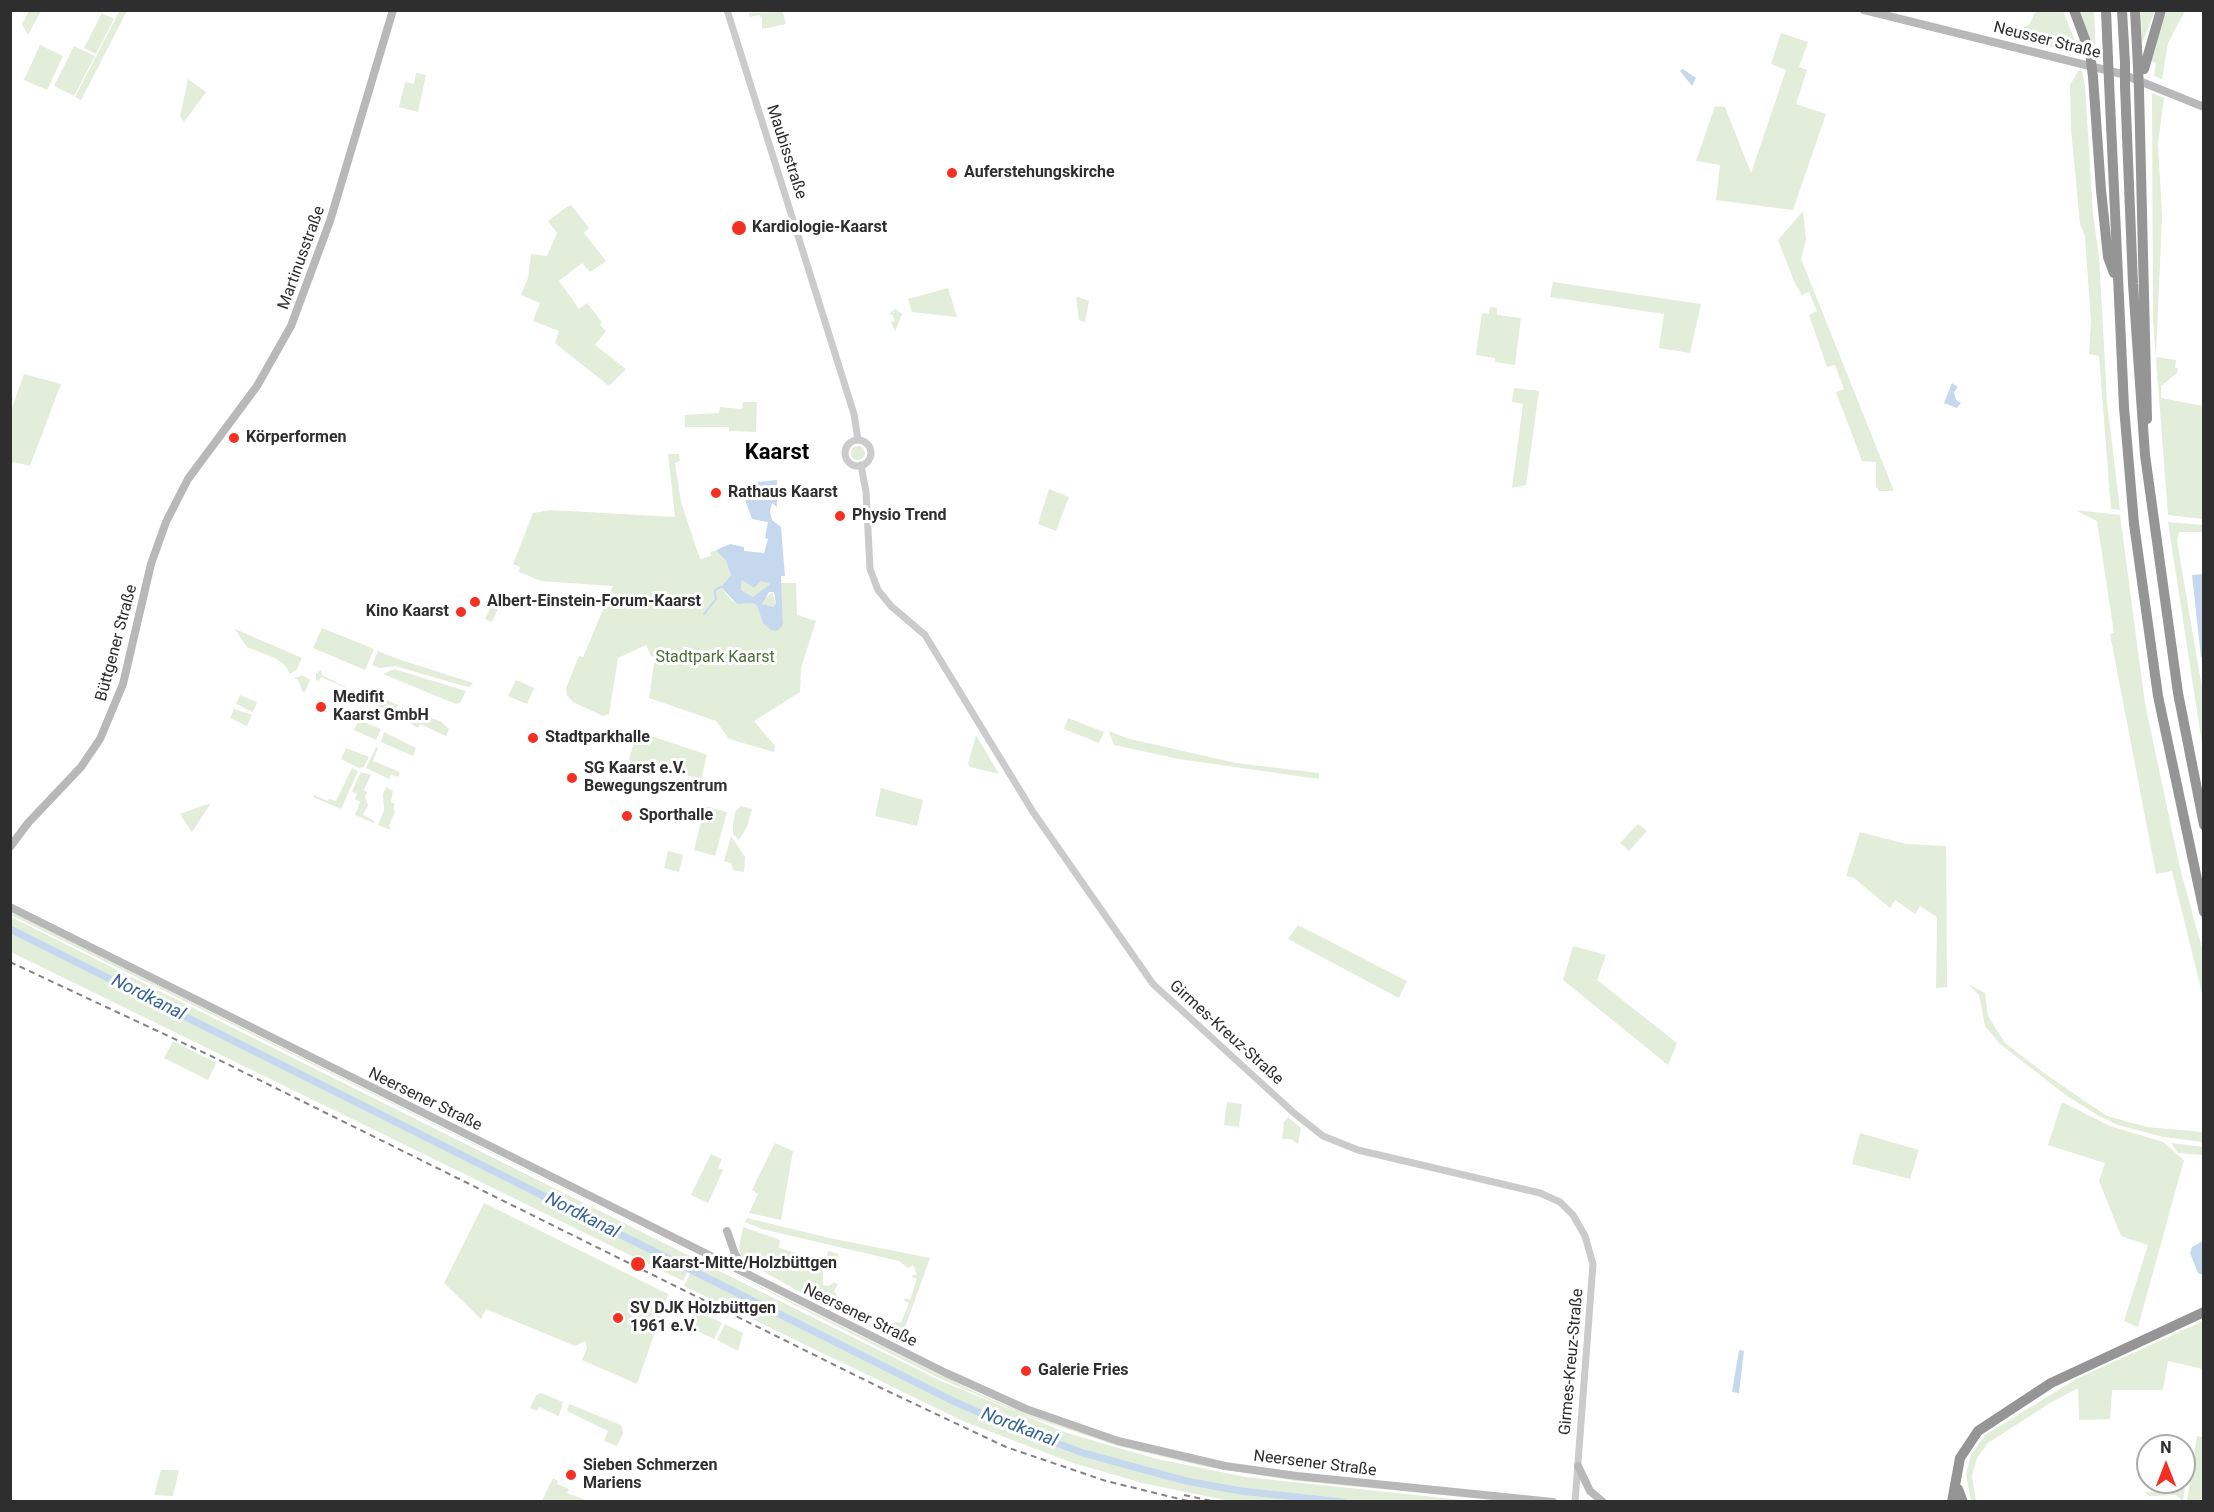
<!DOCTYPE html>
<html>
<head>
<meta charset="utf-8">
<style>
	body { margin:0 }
	#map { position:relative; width:2214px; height:1512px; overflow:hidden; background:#fff; font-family:Roboto,sans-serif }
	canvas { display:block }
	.frame { position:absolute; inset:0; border:12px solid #2e2e2e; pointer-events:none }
	.north { position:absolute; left:2136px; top:1434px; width:60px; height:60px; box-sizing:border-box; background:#fff; border:2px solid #ababab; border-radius:50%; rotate:0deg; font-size:16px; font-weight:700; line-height:24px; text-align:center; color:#2e2e2e }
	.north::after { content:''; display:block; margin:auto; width:21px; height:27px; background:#f43022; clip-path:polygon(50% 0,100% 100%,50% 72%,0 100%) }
</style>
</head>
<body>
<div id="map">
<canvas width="2214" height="1512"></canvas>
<div class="frame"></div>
<div class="north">N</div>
</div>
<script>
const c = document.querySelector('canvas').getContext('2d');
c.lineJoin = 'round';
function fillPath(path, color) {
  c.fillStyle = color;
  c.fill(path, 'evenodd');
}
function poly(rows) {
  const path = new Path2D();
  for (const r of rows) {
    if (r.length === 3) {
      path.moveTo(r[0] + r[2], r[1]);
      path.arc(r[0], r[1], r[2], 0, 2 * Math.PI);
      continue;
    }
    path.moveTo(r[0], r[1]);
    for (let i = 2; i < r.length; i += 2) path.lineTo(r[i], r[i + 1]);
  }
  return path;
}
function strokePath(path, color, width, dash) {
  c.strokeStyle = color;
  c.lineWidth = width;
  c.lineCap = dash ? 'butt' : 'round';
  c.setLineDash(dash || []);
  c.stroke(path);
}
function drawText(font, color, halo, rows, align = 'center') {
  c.font = font + ' Roboto,sans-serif';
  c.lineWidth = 6;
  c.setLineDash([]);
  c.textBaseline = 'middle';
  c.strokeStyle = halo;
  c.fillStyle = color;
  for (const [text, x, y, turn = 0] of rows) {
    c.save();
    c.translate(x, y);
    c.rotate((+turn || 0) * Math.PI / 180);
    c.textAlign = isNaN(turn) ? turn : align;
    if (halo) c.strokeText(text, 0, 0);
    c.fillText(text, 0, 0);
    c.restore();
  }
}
const green = poly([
	[120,10,127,11,81,100,75,97],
	[29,11,41,11,28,35,22,24],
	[2036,11,2063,11,2075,41,2076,53,2041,45,2023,27,2029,25],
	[2077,11,2094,11,2096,56,2093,56],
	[2141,11,2155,11,2142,43,2141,15],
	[2167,11,2185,11,2168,43,2162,79,2154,76,2156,63,2151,61,2158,30],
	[783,12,786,24,762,29,762,18,759,15,750,17,749,13],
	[102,13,114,19,96,54,84,48],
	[1781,33,1808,42,1799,67,1807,70,1796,104,1826,114,1793,210,1716,200,1720,165,1696,161,1715,106,1725,107,1751,173,1786,70,1771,64],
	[40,45,63,56,47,90,24,80],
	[74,46,95,56,74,96,54,86],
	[2078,71,2082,71,2085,86,2093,214,2099,257,2107,402,2120,510,2111,509,2099,356,2089,354,2091,321,2085,237,2080,224,2071,129,2070,85],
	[416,73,426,75,418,112,399,107,405,82,414,84],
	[188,79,206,92,184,122,180,117],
	[2152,93,2164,98,2158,143,2162,216,2156,357,2176,360,2175,368,2178,368,2177,373,2161,386,2161,398,2203,406,2203,519,2168,515,2153,319],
	[568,206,572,206,589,228,584,233,606,261,590,272,582,263,559,281,579,309,587,303,602,322,600,325,606,331,595,345,626,369,609,386,555,343,559,331,533,321,540,303,521,295,528,278,531,254,547,256,557,233,548,221],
	[1803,211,1806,240,1801,259,1894,491,1879,491,1876,486,1876,462,1862,461,1836,392,1844,389,1835,365,1827,367,1809,315,1817,311,1809,292,1802,295,1794,281,1778,240],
	[1553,282,1701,304,1690,353,1659,348,1664,314,1550,297],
	[948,288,957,317,912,312,908,299],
	[1078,297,1089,301,1085,322,1079,320,1076,298],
	[1490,307,1497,308,1497,315,1521,318,1515,365,1495,362,1495,358,1476,355,1482,313,1489,314],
	[895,309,902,314,895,332,891,322,894,321,893,315,889,314],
	[24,374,61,384,30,466,14,462,11,464,11,411],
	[1514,388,1539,391,1526,485,1512,488,1523,404,1512,402],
	[743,402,757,402,756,432,729,431,729,427,685,427,685,415,719,413,720,407,742,409],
	[858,453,7],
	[668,454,679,454,680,461,675,463,681,502,700,559,711,556,710,552,716,550,726,561,731,575,721,587,731,600,737,604,753,603,757,606,763,623,783,625,781,583,796,583,797,615,816,621,801,668,800,692,754,721,775,746,774,752,729,739,716,721,649,698,655,657,651,656,646,645,618,658,609,714,603,716,573,702,567,695,566,688,579,656,583,657,613,586,541,581,519,572,520,567,513,564,533,513,551,510,675,517],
	[1049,489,1069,497,1056,531,1038,524],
	[2075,510,2120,515,2145,704,2180,868,2203,952,2203,997,2172,871,2156,874,2110,634,2114,633,2097,521],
	[2168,522,2203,525,2203,532,2179,532,2177,541,2203,694,2203,750],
	[742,580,754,588,761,581,770,584,757,597,753,597,741,590],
	[772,592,776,604,773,607,764,606,763,600],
	[495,597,502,600,492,622,485,619],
	[322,628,374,649,365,670,313,648],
	[235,629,302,658,297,669,290,674,285,665,275,658,247,647],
	[378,651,398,659,473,683,470,687,464,686,395,666,380,668,372,665],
	[394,669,466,691,460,703,456,704,383,674],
	[321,670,322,675,356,692,321,677,319,681,316,680,316,674],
	[302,675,310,680,305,692,302,691,298,679,293,679],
	[516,680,534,688,527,704,508,696],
	[362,689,398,705,394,714,358,697],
	[240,695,257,702,253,712,236,704],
	[402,708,440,721,449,729,446,736,420,724,418,728,399,716],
	[234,709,252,715,247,726,230,718],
	[1068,718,1104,732,1099,743,1064,729],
	[359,720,381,729,376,740,354,730],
	[637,731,707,755,701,779,629,760],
	[1109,731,1126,738,1236,763,1319,773,1319,779,1179,759,1114,745],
	[384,732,416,748,413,756,381,742],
	[976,735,999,774,970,767,968,764],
	[376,747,378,748,373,761,400,772,398,777,391,774,389,779,366,768],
	[346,748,369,757,364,767,359,768,341,759],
	[352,768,358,771,341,809,313,797,314,795,328,801,329,799,336,801],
	[361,772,371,775,364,790,367,792,365,797,368,805,363,815,375,821,374,823,355,815,360,802,355,799,357,794,352,791],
	[386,787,393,791,391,802,395,804,393,809,395,811,389,826,391,830,378,825,384,810,383,794],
	[881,788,923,800,917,826,875,816],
	[211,803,192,832,180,814],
	[705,806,727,812,715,856,694,850],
	[741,806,752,809,747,827,739,840,733,834,733,827,735,812],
	[1638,824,1647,831,1629,851,1620,843],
	[1860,832,1906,844,1946,846,1947,987,1936,988,1937,917,1920,906,1915,914,1895,900,1890,908,1854,878,1846,876],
	[731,836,745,857,744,872,733,870,731,863,724,861],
	[668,851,683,855,679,872,664,868],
	[10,913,15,914,695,1254,11,915],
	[11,917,694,1258,683,1281,11,952,11,933,235,1044,237,1041,11,928],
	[1298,925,1407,981,1399,998,1288,939],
	[1573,946,1606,955,1597,980,1677,1043,1668,1065,1563,980],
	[1968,984,1985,993,1988,1016,2005,1043,2048,1076,2107,1116,2147,1127,2203,1132,2203,1142,2163,1137,2118,1125,2099,1116,2067,1096,2000,1044,1985,1026,1979,995],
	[173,1041,216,1063,208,1080,164,1058],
	[1227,1102,1242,1104,1239,1127,1224,1125],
	[2062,1102,2110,1126,2163,1142,2184,1160,2138,1327,2124,1321,2148,1245,2121,1236,2099,1181,2105,1163,2048,1145],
	[1288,1117,1301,1128,1298,1144,1291,1139,1282,1139,1284,1122],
	[1860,1133,1919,1150,1910,1179,1852,1164],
	[775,1143,793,1151,781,1220,749,1213,758,1194,752,1190],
	[2171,1143,2203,1147,2203,1155,2178,1153],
	[711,1154,722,1159,718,1168,723,1170,708,1203,691,1195],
	[484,1203,668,1294,637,1384,582,1360,587,1348,585,1341,575,1346,486,1309,481,1319,444,1283],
	[747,1218,829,1238,930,1258,900,1341,869,1326,873,1320,886,1326,896,1322,901,1323,909,1303,904,1301,905,1298,910,1300,917,1279,911,1276,917,1274,913,1265,908,1268,899,1261,762,1229,745,1222],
	[743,1227,780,1240,779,1248,826,1262,828,1251,839,1254,834,1263,830,1259,823,1272,823,1285,829,1286,834,1282,838,1284,834,1291,840,1301,834,1311,743,1260,739,1248],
	[700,1257,982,1395,1025,1413,1118,1444,1247,1473,1506,1501,1296,1481,1202,1466,1118,1446,1024,1415,941,1379],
	[697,1260,941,1381,1067,1433,1157,1459,1246,1477,1471,1501,1230,1501,1142,1483,1070,1462,965,1422,684,1286],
	[697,1311,722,1323,714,1339,689,1327],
	[2203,1321,2203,1369,2168,1361,2163,1390,2112,1390,2110,1419,2079,1420,2078,1388,2050,1403,1988,1443,1977,1458,1972,1476,1976,1501,1971,1501,1966,1474,1971,1455,1985,1435,2078,1378],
	[725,1324,743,1333,738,1351,717,1340],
	[541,1393,563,1402,559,1416,539,1407,537,1411,530,1408,536,1395],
	[569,1404,621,1425,623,1433,617,1446,604,1441,608,1431,567,1411],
	[2197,1436,2203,1437,2203,1501,2187,1501],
	[161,1470,179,1470,173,1496,154,1495],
	[553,1478,558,1481,557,1484,569,1489,567,1493,588,1501,542,1501],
	[2185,1488,2183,1501,2176,1495,2150,1496,2144,1492,2171,1493]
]);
const water = poly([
	[1683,69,1696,78,1692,86,1680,71],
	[1952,383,1958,387,1954,392,1956,400,1961,403,1957,408,1944,403],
	[777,480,777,507,772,503,770,511,772,520,781,527,783,552,785,576,781,576,783,625,777,631,771,630,763,623,757,606,753,603,737,604,721,587,731,575,726,561,716,550,730,544,744,547,744,551,764,553,768,539,765,538,768,522,752,519,743,494,749,483],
	[742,580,754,588,761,581,770,584,753,597,741,590],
	[769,592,774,592,776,604,773,607,762,604],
	[2203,574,2204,657,2201,657,2192,575],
	[2203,1241,2203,1275,2198,1273,2190,1253,2192,1247],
	[1739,1350,1744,1351,1739,1393,1732,1392]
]);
const stream = poly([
	[704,614,716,599,715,590,721,587]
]);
const canal = poly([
	[10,929,955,1402,1011,1426,1083,1453,1186,1481,1241,1491,1343,1502]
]);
const tertiary = poly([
	[727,10,854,414,858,440],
	[858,453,13],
	[861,465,866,492,870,569,878,590,891,606,925,635,1033,812,1153,984,1294,1113,1323,1136,1358,1150,1540,1193,1560,1202,1573,1215,1585,1236,1593,1264,1575,1502]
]);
const secondary = poly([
	[1864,10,2122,74,2204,107],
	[10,847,28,823,81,767,100,739,123,684,151,564,166,522,188,479,257,386,291,326,330,221,393,10],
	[10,907,946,1373,1026,1409,1118,1441,1225,1466,1297,1476,1553,1502],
	[727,1231,735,1254,749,1275],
	[1578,1466,1590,1491,1603,1502]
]);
const motorway = poly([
	[2074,10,2090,53],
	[2106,10,2108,59],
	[2122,10,2125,63],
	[2135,10,2138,67],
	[2144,69,2161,10],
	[2093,77,2101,190,2108,257,2114,273],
	[2109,81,2124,407,2134,524,2158,696,2204,912],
	[2125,86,2133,284,2145,455,2178,693,2204,825],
	[2139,90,2147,419],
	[1958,1489,1963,1502],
	[1952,1502,1960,1458,1978,1431,2051,1383,2204,1312]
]);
const rail = poly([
	[10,962,211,1056,881,1388,1006,1447,1106,1481,1192,1502],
	[1184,1495,1216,1502]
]);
const motorwayBridge = poly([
	[2090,53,2093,77],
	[2108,59,2109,81],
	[2125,63,2125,86],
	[2138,67,2139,90]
]);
const markers = [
	[952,173,6,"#f43022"],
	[739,228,8,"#f43022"],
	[234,438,6,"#f43022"],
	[716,493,6,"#f43022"],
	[840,516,6,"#f43022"],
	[475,602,6,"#f43022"],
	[461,612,6,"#f43022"],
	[321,707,6,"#f43022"],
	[533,738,6,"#f43022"],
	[572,778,6,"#f43022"],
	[627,816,6,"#f43022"],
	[638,1264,8,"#f43022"],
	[618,1318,6,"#f43022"],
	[1026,1371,6,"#f43022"],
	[571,1475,6,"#f43022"]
];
const streetNames = [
	["Neusser Straße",2047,41,14],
	["Maubisstraße",786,152,72],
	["Martinusstraße",302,258,-70],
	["Büttgener Straße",117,643,-75],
	["Girmes-Kreuz-Straße",1226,1033,42],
	["Neersener Straße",425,1100,26],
	["Neersener Straße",860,1316,26],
	["Girmes-Kreuz-Straße",1572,1362,-85],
	["Neersener Straße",1315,1464,7]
];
const poiNames = [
	["Auferstehungskirche",964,173],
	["Kardiologie-Kaarst",752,228],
	["Körperformen",246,438],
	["Rathaus Kaarst",728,493],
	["Physio Trend",852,516],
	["Albert-Einstein-Forum-Kaarst",487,602],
	["Kino Kaarst",449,612,"right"],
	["Medifit",333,698],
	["Kaarst GmbH",333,716],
	["Stadtparkhalle",545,738],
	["SG Kaarst e.V.",584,769],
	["Bewegungszentrum",584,787],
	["Sporthalle",639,816],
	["Kaarst-Mitte/Holzbüttgen",652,1264],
	["SV DJK Holzbüttgen",630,1309],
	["1961 e.V.",630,1327],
	["Galerie Fries",1038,1371],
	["Sieben Schmerzen",583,1466],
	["Mariens",583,1484]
];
const parkNames = [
	["Stadtpark Kaarst",715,658]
];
const waterNames = [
	["Nordkanal",148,998,27],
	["Nordkanal",582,1216,27],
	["Nordkanal",1019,1428,21]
];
const districtNames = [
	["Kaarst",777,453]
];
fillPath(green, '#e2edda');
fillPath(water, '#c5d8ee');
strokePath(stream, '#c5d8ee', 2);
strokePath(canal, '#c5d8ee', 7);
strokePath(tertiary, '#cbcbcb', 7);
strokePath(secondary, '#b8b8b8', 8);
strokePath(motorway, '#959595', 10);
strokePath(rail, '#838383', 2, [6, 4.5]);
strokePath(motorwayBridge, '#959595', 10);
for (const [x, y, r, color] of markers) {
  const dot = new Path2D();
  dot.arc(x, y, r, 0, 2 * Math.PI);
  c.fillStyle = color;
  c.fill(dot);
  strokePath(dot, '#fff', 2);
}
drawText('16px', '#2e2e2e', '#fff', streetNames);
drawText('bold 16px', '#2e2e2e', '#fff', poiNames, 'left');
drawText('16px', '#496e38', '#fff', parkNames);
drawText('italic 18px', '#356397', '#fff', waterNames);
drawText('bold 22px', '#000', '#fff', districtNames);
</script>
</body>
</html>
